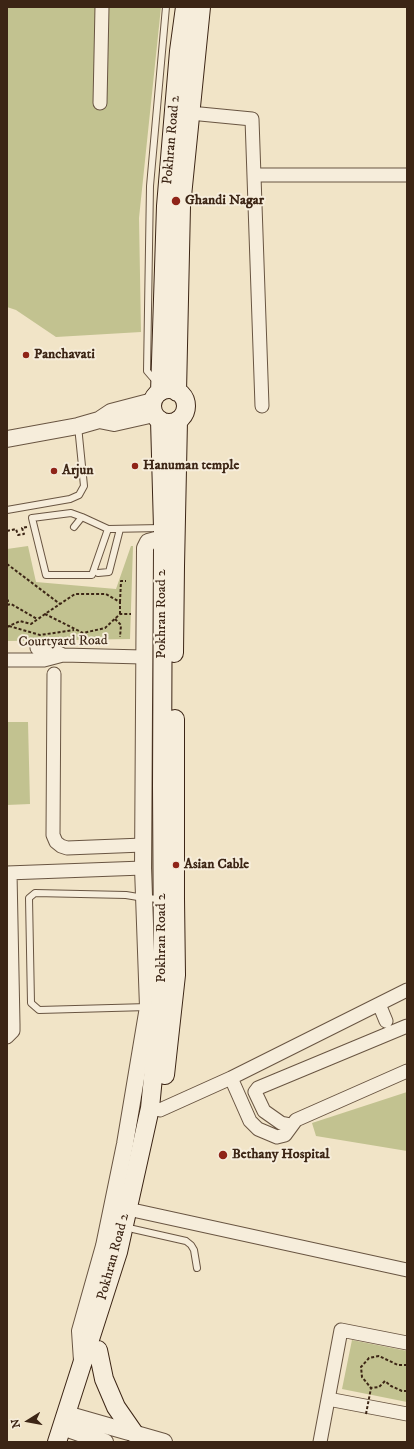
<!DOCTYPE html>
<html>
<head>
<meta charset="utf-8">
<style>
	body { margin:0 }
	#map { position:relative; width:414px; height:1449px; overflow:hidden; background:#f1e4c7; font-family:"IM FELL DW Pica",serif }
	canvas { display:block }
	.frame { position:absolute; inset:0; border:8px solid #3c2515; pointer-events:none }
	.north { position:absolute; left:8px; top:1401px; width:40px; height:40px; -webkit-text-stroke:3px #f6eddb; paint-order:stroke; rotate:259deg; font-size:11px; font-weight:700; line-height:16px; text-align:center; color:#3c2515 }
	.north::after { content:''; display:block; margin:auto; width:14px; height:18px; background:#3c2515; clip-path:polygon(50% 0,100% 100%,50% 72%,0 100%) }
</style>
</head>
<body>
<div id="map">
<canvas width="414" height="1449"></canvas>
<div class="frame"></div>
<div class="north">N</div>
</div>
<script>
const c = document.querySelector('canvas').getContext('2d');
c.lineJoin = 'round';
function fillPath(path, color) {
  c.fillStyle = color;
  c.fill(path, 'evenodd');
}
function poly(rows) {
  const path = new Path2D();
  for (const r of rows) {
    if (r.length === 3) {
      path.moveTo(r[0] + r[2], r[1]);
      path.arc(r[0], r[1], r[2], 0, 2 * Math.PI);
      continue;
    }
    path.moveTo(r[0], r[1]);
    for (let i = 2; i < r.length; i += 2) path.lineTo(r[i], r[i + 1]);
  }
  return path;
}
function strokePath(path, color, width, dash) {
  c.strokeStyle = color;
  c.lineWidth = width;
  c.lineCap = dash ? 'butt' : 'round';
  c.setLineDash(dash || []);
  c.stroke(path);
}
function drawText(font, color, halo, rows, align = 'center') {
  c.font = font + ' "IM FELL DW Pica",serif';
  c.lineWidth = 4;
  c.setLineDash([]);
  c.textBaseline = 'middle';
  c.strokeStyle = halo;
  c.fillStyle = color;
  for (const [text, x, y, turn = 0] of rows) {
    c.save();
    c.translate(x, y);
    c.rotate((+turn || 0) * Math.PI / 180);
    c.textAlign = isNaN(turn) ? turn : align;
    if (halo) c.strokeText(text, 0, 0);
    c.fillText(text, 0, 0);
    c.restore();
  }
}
const green = poly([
	[7,7,161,7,139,218,141,332,56,337,16,310,7,307],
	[28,546,36,582,116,589,131,546,133,546,130,639,7,641,7,549],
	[7,722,28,722,30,804,7,805],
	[407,1092,407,1151,316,1136,312,1123],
	[352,1340,407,1351,407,1402,342,1389]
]);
const path = poly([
	[7,531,16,529,18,535,24,534,22,528,27,527],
	[7,564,60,604],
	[7,599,8,601,7,605],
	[120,602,121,581,126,581],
	[7,605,11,604,37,619],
	[120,614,120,602,106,594,75,594,45,614,83,633,105,628,120,614,131,614],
	[115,619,121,625,120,637],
	[9,626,40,635,74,630],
	[7,627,20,621,31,624,45,614],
	[407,1365,398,1365,379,1356,369,1358,361,1367,362,1377,371,1388,379,1387,385,1381,391,1386,402,1391,407,1391]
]);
const service = poly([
	[157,380,153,378,147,371,150,186,166,7],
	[7,510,70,499,79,495,84,486,78,426],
	[82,517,71,513,32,518,46,575,92,575,108,529],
	[74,527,82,517,108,529,161,528],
	[98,573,109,572,120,529],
	[148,1007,39,1010,31,1003,29,898,35,893,126,895,144,898,161,899],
	[133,1229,186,1241,191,1245,194,1250,197,1268]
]);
const minor = poly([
	[100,103,102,7],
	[190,113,252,119,262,406],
	[255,175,407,175],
	[37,648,53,650,63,655],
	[7,660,44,660,63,655,143,657],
	[54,674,53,835,56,842,61,846,67,848,143,845],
	[7,873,143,868],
	[379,1004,386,1021],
	[7,1037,13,1031,13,1024,10,873],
	[231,1078,250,1121,258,1129,277,1137,285,1135,296,1120,407,1071],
	[150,1108,160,1110,231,1078,407,990],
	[291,1125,281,1123,264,1111,255,1092,258,1088,407,1026],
	[137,1211,407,1270],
	[328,1399,407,1414],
	[320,1442,341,1330,407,1343]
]);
const tertiary = poly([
	[99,420,111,412,153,401],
	[7,439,78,426,99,420,114,423,154,414],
	[82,1361,80,1331,104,1246,125,1144,148,1007,143,868,145,548,148,542,163,538],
	[66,1414,164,1442],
	[62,1427,105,1442]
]);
const secondary = poly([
	[169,406,17],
	[160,392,166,206,179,51,185,7],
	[177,392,181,206,201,7],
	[174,653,175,566,178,420],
	[165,1075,176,975,175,899,175,719],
	[98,1350,104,1379,116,1407,134,1433],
	[57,1442,118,1252,150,1108,163,974,162,786,163,528,160,420]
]);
const pathBridge = poly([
	[366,1414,371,1388]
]);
const markers = [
	[176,201,5,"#8f2418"],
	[26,355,4,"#8f2418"],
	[135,466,4,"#8f2418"],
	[54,471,4,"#8f2418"],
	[176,865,4,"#8f2418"],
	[223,1155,5,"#8f2418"]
];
const streetNames = [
	["Pokhran Road 2",172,140,-85],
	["Pokhran Road 2",162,614,-90],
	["Courtyard Road",63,642,-1],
	["Pokhran Road 2",162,938,-90],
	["Pokhran Road 2",114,1257,-75]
];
const poiNames = [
	["Ghandi Nagar",185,201],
	["Panchavati",34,355],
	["Hanuman temple",143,466],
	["Arjun",62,471],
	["Asian Cable",184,865],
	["Bethany Hospital",232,1155]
];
fillPath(green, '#c2c290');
strokePath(service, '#695542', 8);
strokePath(minor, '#695542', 15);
strokePath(tertiary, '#695542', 18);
strokePath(secondary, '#3c2515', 20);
strokePath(path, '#3c2515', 2, [3, 2]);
strokePath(service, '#f6eddb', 6);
strokePath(minor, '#f6eddb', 13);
strokePath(tertiary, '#f6eddb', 16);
strokePath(secondary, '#f6eddb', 18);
strokePath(pathBridge, '#3c2515', 2, [3, 2]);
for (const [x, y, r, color] of markers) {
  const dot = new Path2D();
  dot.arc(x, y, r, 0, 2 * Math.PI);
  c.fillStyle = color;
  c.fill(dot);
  strokePath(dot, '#f6eddb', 1.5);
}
drawText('14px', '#3c2515', '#f6eddb', streetNames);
drawText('bold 14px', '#3c2515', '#f6eddb', poiNames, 'left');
</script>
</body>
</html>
